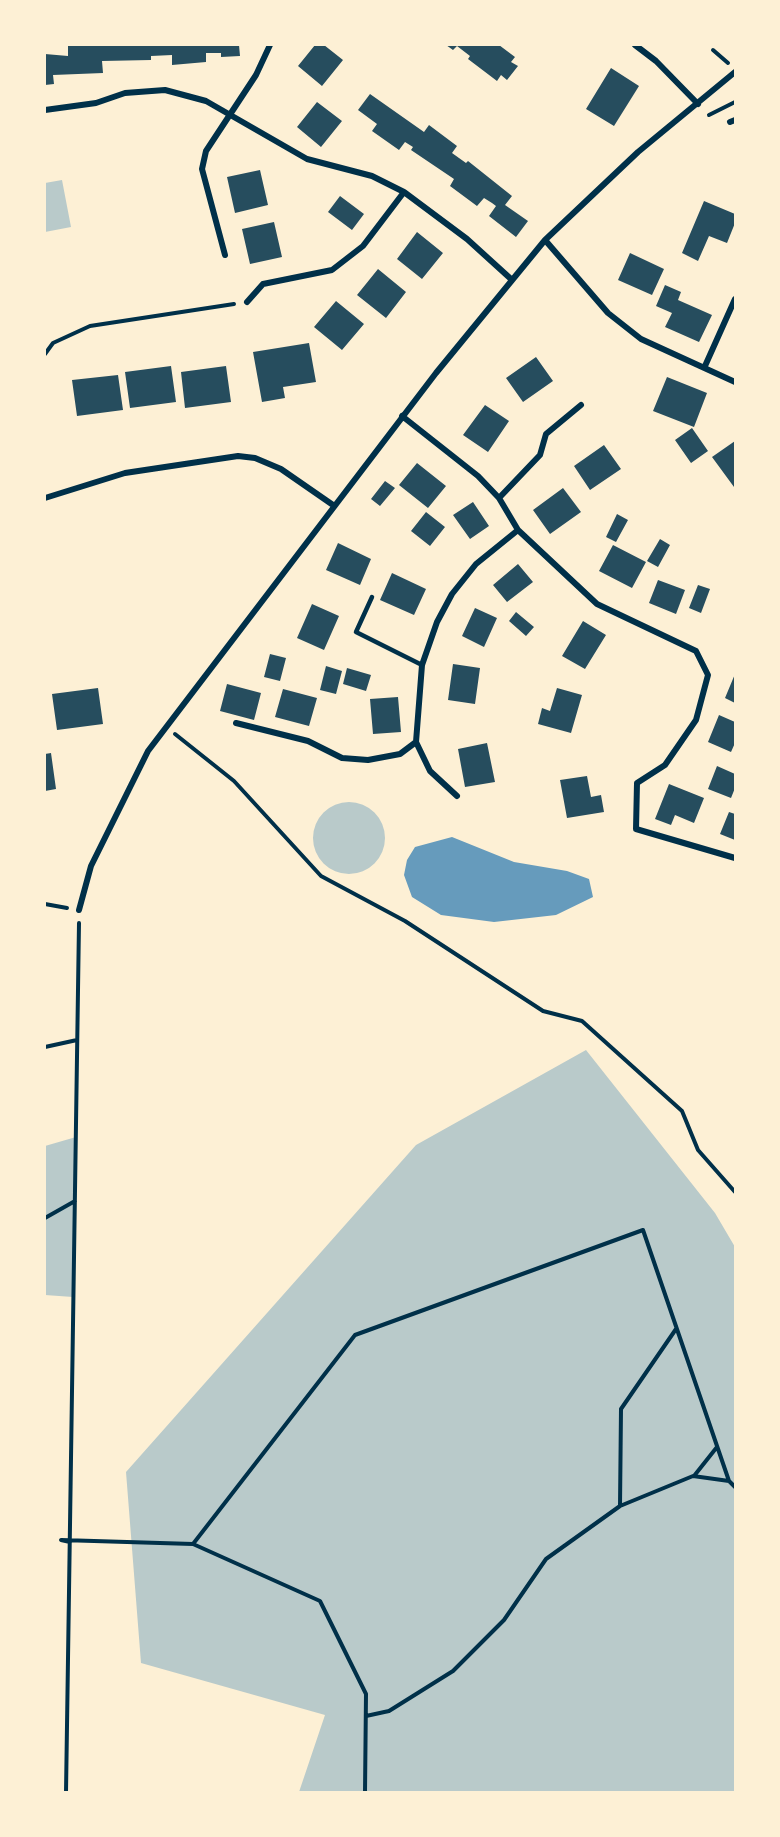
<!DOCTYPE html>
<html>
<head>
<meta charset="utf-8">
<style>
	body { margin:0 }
	#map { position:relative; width:780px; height:1837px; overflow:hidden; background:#fdf0d5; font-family:"Sofia Sans Condensed",sans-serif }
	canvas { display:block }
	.frame { position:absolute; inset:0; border:46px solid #fdf0d5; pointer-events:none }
</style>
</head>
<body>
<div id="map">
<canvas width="780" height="1837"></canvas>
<div class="frame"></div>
</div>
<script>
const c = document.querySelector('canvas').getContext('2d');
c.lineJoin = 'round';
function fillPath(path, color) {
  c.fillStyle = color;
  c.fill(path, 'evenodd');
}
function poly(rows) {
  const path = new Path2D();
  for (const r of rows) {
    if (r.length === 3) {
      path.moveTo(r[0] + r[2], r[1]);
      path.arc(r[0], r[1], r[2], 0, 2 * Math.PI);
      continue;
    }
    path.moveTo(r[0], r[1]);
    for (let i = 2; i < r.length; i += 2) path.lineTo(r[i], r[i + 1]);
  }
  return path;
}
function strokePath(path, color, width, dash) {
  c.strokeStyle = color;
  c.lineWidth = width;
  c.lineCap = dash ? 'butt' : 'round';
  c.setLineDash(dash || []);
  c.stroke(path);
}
const green = poly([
	[62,180,71,227,45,232,45,183],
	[349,838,36],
	[586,1050,715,1213,735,1247,735,1792,299,1792,325,1715,141,1663,126,1472,416,1145],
	[76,1137,73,1297,45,1295,45,1146]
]);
const water = poly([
	[452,837,514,862,567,871,589,879,593,897,556,915,494,922,441,915,412,897,404,875,407,860,415,847]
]);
const building = poly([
	[68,45,239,45,240,56,221,57,221,53,206,53,206,62,172,65,172,55,151,56,151,60,102,61,103,73,53,75,54,84,45,85,45,54,68,56],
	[315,45,324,45,343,60,322,86,298,66],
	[446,45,499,45,515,57,511,62,518,66,507,80,501,75,497,81,468,59,470,56,457,46,453,50],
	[611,68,639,86,614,126,586,109],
	[370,94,424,132,429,125,457,146,452,153,466,163,468,161,512,196,505,205,528,221,516,237,489,216,496,206,492,203,484,198,477,206,450,186,454,179,411,150,413,147,405,142,399,150,372,131,377,124,358,110],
	[317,102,342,121,321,147,297,127],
	[260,170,268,205,235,213,227,177],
	[340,196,364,214,352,230,328,212],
	[704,201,735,214,735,223,727,243,709,236,698,261,682,253],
	[274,222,282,257,250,264,242,229],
	[417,232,443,253,422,279,397,259],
	[630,253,664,269,652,295,618,280],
	[378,269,406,292,386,318,357,295],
	[665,285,681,292,678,300,712,315,699,342,665,327,672,313,656,306],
	[336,301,364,324,342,350,314,327],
	[309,343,316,382,283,387,285,398,262,402,253,352],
	[536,357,553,381,523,402,506,378],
	[171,366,176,402,130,408,125,372],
	[226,366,231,402,185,408,181,372],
	[118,375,123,410,77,416,72,380],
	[667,377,707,393,694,427,653,411],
	[485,405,509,421,488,452,463,435],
	[692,428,708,451,691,463,675,440],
	[735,441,735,486,734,487,712,457],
	[604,445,621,469,590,490,574,466],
	[417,463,446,486,428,508,399,485],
	[385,481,395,488,380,506,371,499],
	[563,488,581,512,550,534,533,510],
	[473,502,489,526,470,539,453,515],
	[426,512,445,527,430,546,411,531],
	[617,514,628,520,616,542,606,537],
	[660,539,670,545,658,567,647,561],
	[338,543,371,559,360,585,326,570],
	[613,545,646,562,632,588,599,571],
	[518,564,533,582,507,602,493,585],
	[392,573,426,589,414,615,380,600],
	[658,580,685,590,676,614,649,603],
	[698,585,710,589,701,613,689,608],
	[312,604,339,616,324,650,297,638],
	[475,608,497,618,484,647,462,636],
	[516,612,534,627,526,636,509,621],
	[583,621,606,635,585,669,562,656],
	[270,654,286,658,280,681,264,677],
	[453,664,480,668,475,704,448,700],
	[326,666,342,671,336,694,320,690],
	[347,668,371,675,366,691,343,684],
	[735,674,735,703,725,698],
	[227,684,261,693,254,720,220,711],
	[98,688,103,724,57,730,52,694],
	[557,688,582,695,571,733,538,724,542,708,550,711],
	[283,689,317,698,309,726,275,717],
	[398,697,401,732,373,734,370,699],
	[719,715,735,722,735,743,731,752,708,742],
	[487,743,495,782,465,787,458,749],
	[51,753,56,789,45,791,45,754],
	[717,766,735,774,735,788,731,798,708,789],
	[587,776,591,797,601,795,604,812,567,818,560,780],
	[669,784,704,798,694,823,675,815,671,825,655,819],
	[729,812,735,814,735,840,720,834]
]);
const path = poly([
	[713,50,728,63],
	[709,115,735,102],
	[45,354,53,343,90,326,234,304],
	[175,734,234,781,321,876,405,921,543,1011,582,1021,682,1111,698,1150,735,1192],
	[45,904,67,908],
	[45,1047,77,1040],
	[45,1218,75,1201],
	[694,1476,717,1447],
	[620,1506,693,1476,729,1481],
	[70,1542,61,1540,193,1544,320,1601,366,1694,365,1792],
	[193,1544,355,1335,643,1230,729,1481,735,1487],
	[366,1716,389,1711,453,1671,504,1620,546,1559,620,1506,621,1409,676,1329],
	[66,1792,79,923]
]);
const service = poly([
	[372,597,356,632,422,665]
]);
const minor = poly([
	[635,45,656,61,698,104],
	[45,110,96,103,125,93,165,90,206,101,307,159,372,176,404,192,467,239,511,279],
	[730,122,735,120],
	[545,240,608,313,641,339,735,382],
	[225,255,202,169,206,151,256,75,270,45],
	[247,302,263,284,332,270,363,246,404,192],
	[705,366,735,299],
	[402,416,478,476,499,498,518,530,597,604,696,651,708,675,696,720,665,765,637,783,636,829,735,858],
	[45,498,125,473,238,456,255,458,281,469,333,505],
	[499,498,540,455,546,434,581,405],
	[236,723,308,741,342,758,368,760,400,754,416,742],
	[457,796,430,771,416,742,422,665,437,622,452,594,476,564,518,530],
	[79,910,91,866,148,751,436,373,545,240,638,152,735,72]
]);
fillPath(green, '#b9caca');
fillPath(water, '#669bbc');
fillPath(building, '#264d5e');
strokePath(path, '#003049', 4);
strokePath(service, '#003049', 4.5);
strokePath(minor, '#003049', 6);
</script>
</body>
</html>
